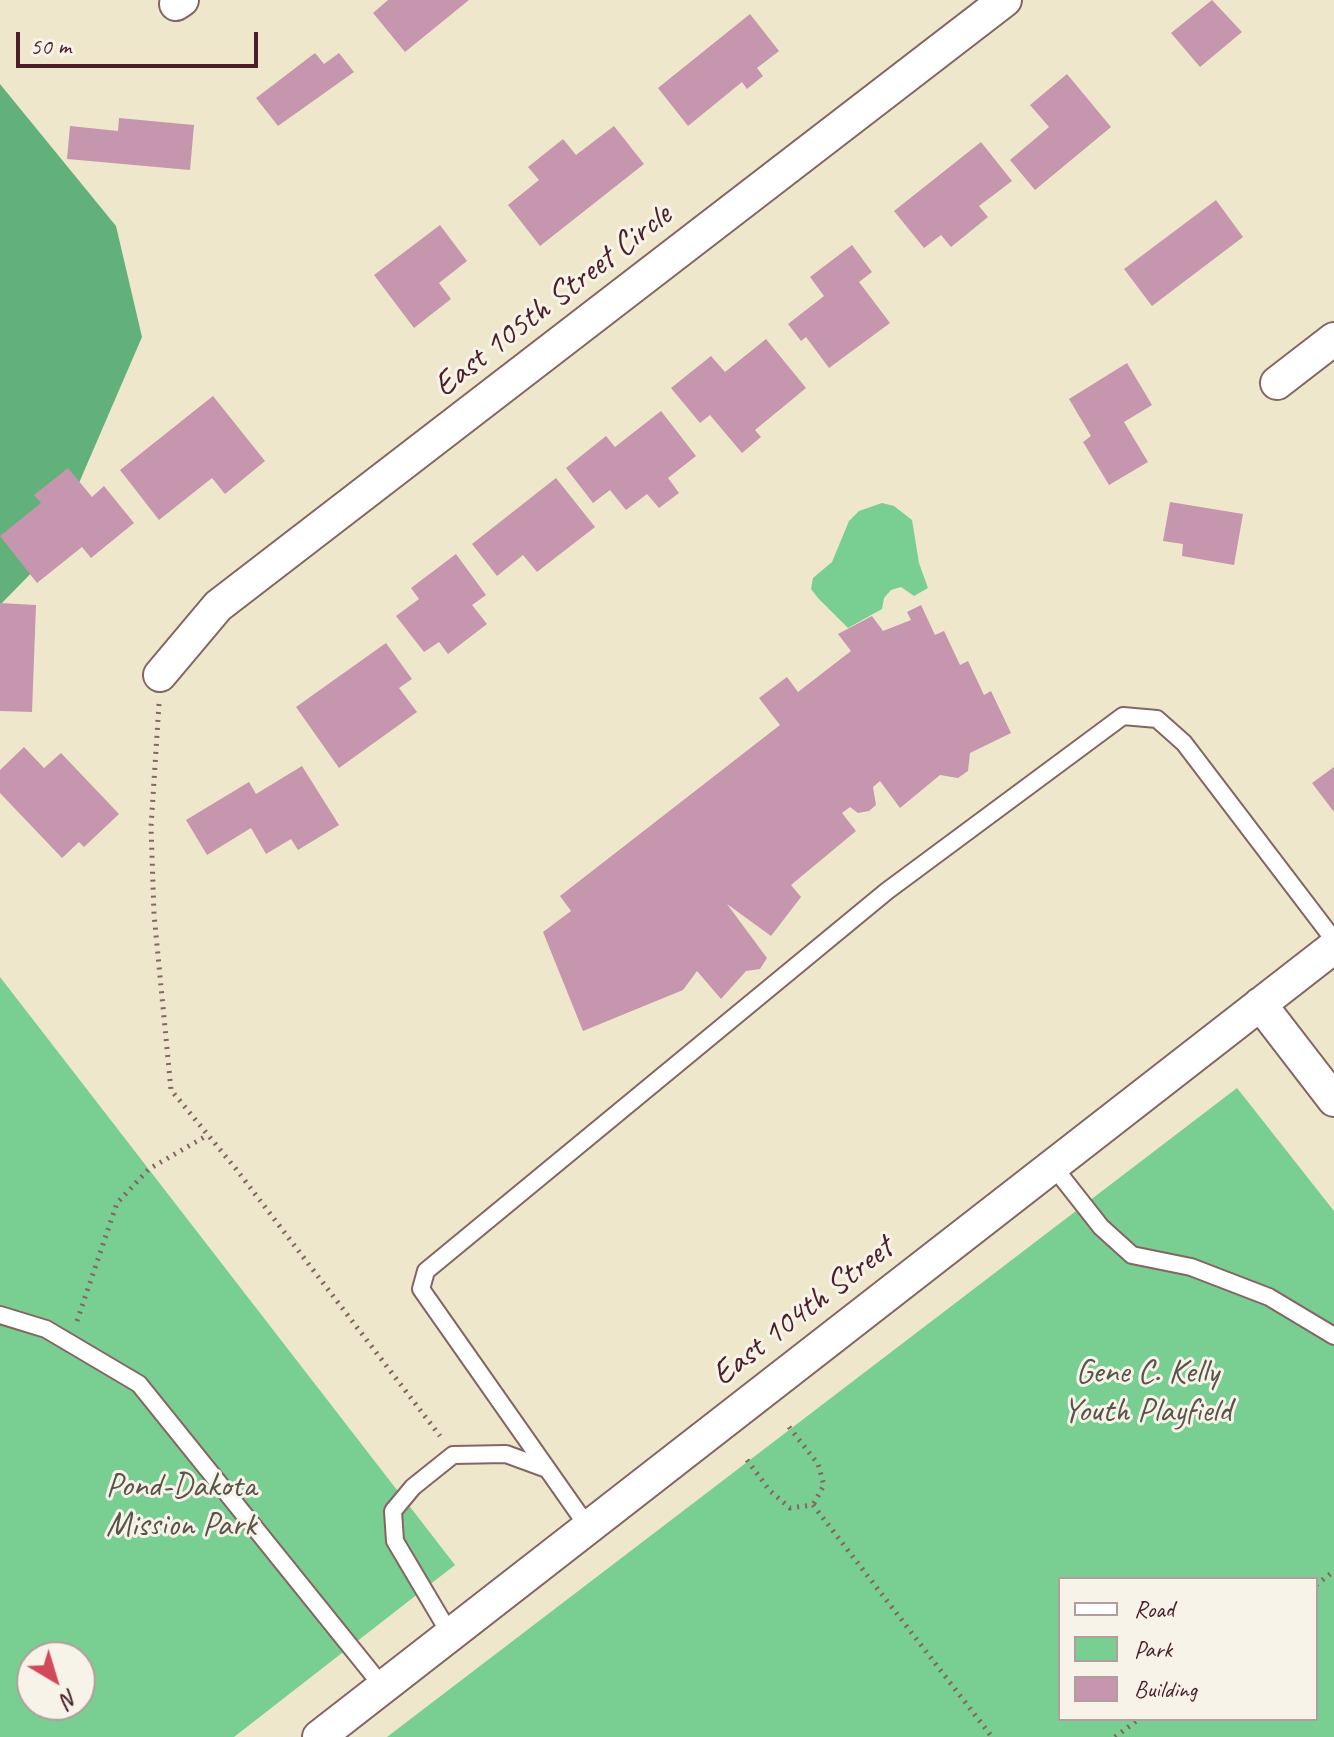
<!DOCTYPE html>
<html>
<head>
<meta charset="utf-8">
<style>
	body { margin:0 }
	#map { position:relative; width:1334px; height:1737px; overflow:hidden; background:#efe7cc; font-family:Caveat,sans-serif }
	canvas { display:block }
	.legend { position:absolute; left:1058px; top:1577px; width:260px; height:144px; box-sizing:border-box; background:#f7f3e8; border:2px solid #b29e9c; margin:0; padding:10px 14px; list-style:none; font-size:24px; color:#4a1f2b }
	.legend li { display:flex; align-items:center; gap:16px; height:40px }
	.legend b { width:40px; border:2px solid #b29e9c }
	.north { position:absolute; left:16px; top:1641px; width:80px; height:80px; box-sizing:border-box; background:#f7f3e8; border:2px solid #b29e9c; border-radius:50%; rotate:142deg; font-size:22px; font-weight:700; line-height:32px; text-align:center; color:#4a1f2b }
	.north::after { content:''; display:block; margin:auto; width:28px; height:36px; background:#d1495b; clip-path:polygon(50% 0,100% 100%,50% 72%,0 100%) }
	.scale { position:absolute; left:16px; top:32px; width:242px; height:36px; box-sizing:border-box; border:4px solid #4a1f2b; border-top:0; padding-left:10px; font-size:24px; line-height:28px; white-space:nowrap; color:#4a1f2b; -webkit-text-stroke:6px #f7f3e8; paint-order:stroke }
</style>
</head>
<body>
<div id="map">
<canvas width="1334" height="1737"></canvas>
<ul class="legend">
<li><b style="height:10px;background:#fff"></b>Road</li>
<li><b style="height:22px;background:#79ce91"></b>Park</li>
<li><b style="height:22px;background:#c596ad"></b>Building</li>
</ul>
<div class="north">N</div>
<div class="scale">50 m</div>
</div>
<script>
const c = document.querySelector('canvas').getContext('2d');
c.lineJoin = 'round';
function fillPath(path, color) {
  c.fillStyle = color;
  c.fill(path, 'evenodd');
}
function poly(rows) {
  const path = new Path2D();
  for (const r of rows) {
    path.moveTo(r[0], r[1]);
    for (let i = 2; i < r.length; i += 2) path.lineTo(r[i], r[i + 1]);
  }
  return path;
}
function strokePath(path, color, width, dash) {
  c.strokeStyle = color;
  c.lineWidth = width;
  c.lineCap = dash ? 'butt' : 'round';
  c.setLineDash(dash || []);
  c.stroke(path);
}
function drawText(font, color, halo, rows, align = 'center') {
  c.font = font + ' Caveat,sans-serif';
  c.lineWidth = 6;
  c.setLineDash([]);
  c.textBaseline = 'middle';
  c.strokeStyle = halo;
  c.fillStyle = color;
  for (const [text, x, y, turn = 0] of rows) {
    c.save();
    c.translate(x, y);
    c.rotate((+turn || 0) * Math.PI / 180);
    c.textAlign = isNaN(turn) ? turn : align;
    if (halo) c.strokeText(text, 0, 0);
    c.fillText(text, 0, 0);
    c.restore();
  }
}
const green = poly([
	[882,503,894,506,912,520,919,563,928,588,914,596,901,587,891,590,884,598,882,609,848,628,818,598,811,589,813,578,832,562,849,521,859,511],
	[0,977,455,1565,234,1737,0,1737],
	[32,1657,80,1657,80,1705,32,1705],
	[1237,1088,1334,1211,1334,1737,387,1737],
	[1060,1579,1316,1579,1316,1719,1060,1719]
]);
const forest = poly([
	[0,84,116,226,142,337,47,557,0,605]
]);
const building = poly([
	[388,0,469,0,405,52,373,13],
	[1212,0,1242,32,1200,67,1171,33],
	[750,14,779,51,757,68,763,76,747,89,742,82,688,126,658,88],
	[315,53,324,64,339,53,354,72,278,126,256,98],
	[1067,74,1111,127,1035,190,1010,160,1049,127,1030,105],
	[119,118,194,125,190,170,67,159,70,126,118,131],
	[614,126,644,164,540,246,508,205,539,180,528,167,563,139,576,155],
	[981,142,1012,181,979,206,988,217,951,247,941,235,924,248,894,211],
	[1216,200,1243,237,1152,306,1124,269],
	[440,225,467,261,439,283,451,299,414,328,374,275],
	[852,245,872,272,859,282,890,323,829,368,806,337,801,341,788,324,824,296,810,277],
	[766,339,806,388,755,430,761,437,742,453,710,415,700,423,671,388,711,356,725,372],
	[1127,363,1152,405,1124,422,1148,462,1109,485,1083,442,1091,436,1069,399],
	[213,396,265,461,225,494,212,478,159,520,120,470],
	[661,411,696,456,668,478,679,493,659,508,647,494,626,510,610,490,593,503,566,468,606,436,615,447],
	[68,468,92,497,104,486,134,523,91,558,82,547,37,583,0,536,41,503,34,495],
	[556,478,595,527,537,572,523,555,497,576,472,544],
	[1170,502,1243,514,1234,565,1182,556,1183,544,1163,541],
	[456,554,486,595,472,605,487,624,448,654,439,642,424,652,396,616,419,599,411,588],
	[0,603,36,605,32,712,0,711],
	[921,605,935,635,944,631,960,665,968,661,984,695,991,691,1011,733,970,753,968,771,958,778,940,775,900,808,880,781,873,787,876,805,869,811,858,813,850,807,842,813,856,831,791,885,801,897,771,936,727,904,767,958,760,969,746,971,721,999,697,971,683,990,583,1031,543,932,571,911,560,896,780,725,759,698,787,677,798,692,851,651,838,634,872,616,883,631,911,620,907,612],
	[386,643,412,679,399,688,417,712,339,768,296,707],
	[24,747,44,768,61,753,119,814,84,847,79,842,62,858,0,793,0,770],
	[302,766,339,825,298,850,291,839,266,854,251,828,207,855,186,820,249,782,256,794],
	[1334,767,1334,812,1312,783]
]);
const path = poly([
	[159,704,151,827,154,914,171,1090,236,1169,440,1436],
	[77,1321,117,1203,149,1169,208,1135],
	[789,1427,818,1464,824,1485,813,1505],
	[747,1460,770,1491,790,1508,813,1505],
	[813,1505,992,1737],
	[1316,1585,1334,1571],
	[1115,1737,1139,1719]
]);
const service = poly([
	[1053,1166,1101,1227,1132,1255,1191,1267,1269,1297,1334,1336],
	[0,1315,46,1329,139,1384,383,1687],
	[588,1527,421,1289,426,1271,887,891,1123,716,1157,719,1184,743,1334,940],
	[450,1634,395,1541,393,1511,413,1487,453,1455,506,1454,547,1469]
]);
const minor = poly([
	[176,4,182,0],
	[1277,383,1334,339],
	[160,675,218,606,1005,0],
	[1260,1004,1334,1100],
	[319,1737,1334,947]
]);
const streetNames = [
	["East 105th Street Circle",553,301,-38],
	["East 104th Street",803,1312,-38]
];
const parkNames = [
	["Gene C. Kelly",1147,1373],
	["Youth Playfield",1147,1412],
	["Pond-Dakota",181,1487],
	["Mission Park",181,1526]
];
fillPath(green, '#79ce91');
fillPath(forest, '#62b17b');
fillPath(building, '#c596ad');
strokePath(service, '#846563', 20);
strokePath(minor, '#846563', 36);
strokePath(path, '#846563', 5, [2, 6]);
strokePath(service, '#fff', 16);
strokePath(minor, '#fff', 32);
drawText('34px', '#4a1f2b', '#f7f3e8', streetNames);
drawText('34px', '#58544a', '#f7f3e8', parkNames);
</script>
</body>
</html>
